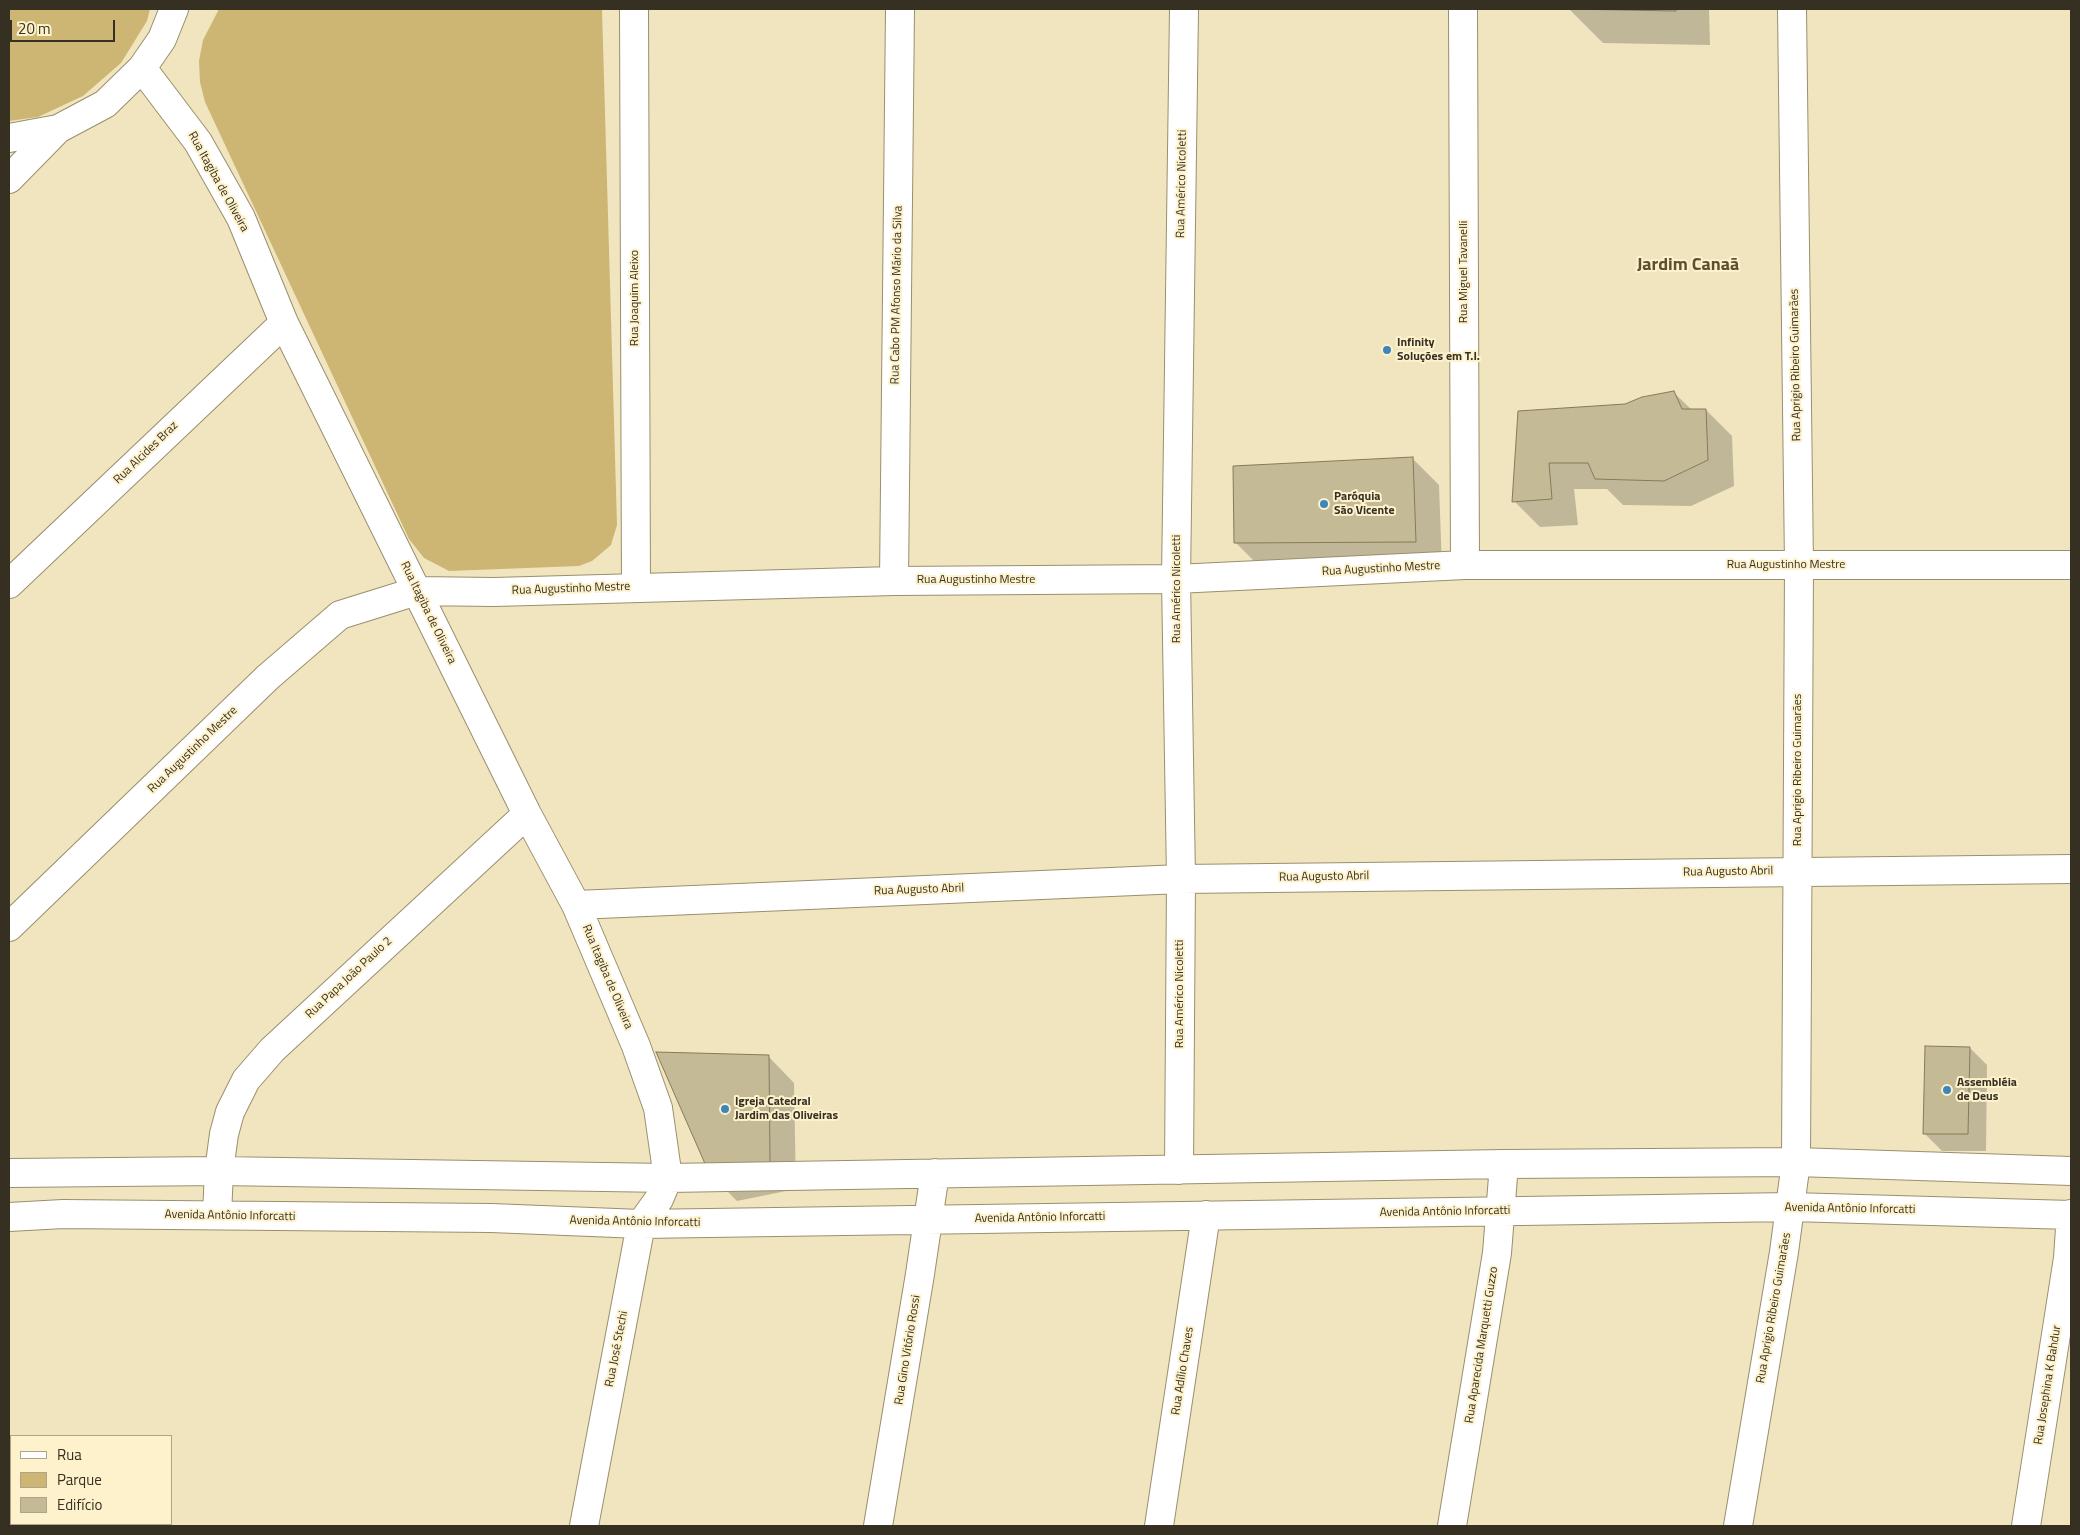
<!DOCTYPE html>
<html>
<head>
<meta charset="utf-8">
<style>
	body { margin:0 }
	#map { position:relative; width:2080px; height:1535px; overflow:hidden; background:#f1e5c0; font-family:"Titillium Web",sans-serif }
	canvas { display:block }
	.frame { position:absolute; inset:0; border:10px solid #353022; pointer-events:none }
	.legend { position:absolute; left:10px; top:1435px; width:162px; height:90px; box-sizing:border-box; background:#fef2cd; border:1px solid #aea489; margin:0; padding:6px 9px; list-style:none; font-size:15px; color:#353022 }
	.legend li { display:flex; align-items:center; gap:10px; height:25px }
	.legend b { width:25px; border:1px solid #aea489 }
	.scale { position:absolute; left:10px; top:20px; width:105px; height:22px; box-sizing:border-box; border:2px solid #353022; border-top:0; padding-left:6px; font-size:15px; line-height:18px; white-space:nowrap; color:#353022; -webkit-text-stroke:4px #fef2cd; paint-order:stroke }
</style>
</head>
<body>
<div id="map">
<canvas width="2080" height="1535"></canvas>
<div class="frame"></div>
<ul class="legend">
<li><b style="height:6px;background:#fff"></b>Rua</li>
<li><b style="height:14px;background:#cdb673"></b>Parque</li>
<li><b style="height:14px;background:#c5ba96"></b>Edifício</li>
</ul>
<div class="scale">20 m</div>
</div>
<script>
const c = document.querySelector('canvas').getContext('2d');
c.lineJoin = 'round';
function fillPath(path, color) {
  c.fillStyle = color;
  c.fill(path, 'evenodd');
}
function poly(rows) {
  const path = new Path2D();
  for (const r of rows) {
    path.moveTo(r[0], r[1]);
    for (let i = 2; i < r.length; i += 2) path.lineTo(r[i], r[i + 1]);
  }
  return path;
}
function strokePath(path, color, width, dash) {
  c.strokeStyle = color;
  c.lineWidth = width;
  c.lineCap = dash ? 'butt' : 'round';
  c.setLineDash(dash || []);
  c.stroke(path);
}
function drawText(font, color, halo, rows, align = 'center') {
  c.font = font + ' "Titillium Web",sans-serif';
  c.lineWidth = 4;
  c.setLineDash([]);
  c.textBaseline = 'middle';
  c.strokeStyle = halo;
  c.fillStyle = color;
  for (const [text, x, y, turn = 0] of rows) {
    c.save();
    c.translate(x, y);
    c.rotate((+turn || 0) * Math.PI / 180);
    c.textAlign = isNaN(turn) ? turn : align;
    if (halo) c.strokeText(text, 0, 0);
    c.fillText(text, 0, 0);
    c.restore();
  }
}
const green = poly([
	[9,9,150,9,147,21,121,63,83,96,38,117,9,121],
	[219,9,602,9,617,525,611,545,592,561,579,566,449,571,424,558,409,539,205,102,200,82,199,61,203,40]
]);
const shadow = poly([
	[1569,9,1709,9,1710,45,1603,43],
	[1673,392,1692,410,1706,410,1732,436,1734,486,1691,506,1623,505,1607,489,1574,489,1578,525,1540,527,1514,501,1519,412,1625,405],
	[1413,459,1439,485,1442,568,1262,569,1236,543],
	[1970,1048,1987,1065,1986,1151,1942,1151,1924,1133],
	[768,1056,794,1083,796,1189,737,1201,711,1175]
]);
const building = poly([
	[1567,9,1676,9,1676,11,1567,9],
	[1674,391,1682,409,1706,409,1708,460,1664,481,1595,479,1588,463,1549,463,1552,499,1512,502,1518,411,1625,404,1642,397,1674,391],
	[1413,457,1416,542,1234,543,1233,466,1413,457],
	[1925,1046,1970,1047,1968,1134,1923,1134,1925,1046],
	[656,1052,769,1055,770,1163,710,1175,656,1052]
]);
const minor = poly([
	[634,9,636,587],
	[1463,9,1465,565],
	[142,68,198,142,241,218,284,323,527,814,576,905,636,1046,658,1108,668,1178,659,1199,641,1224,584,1526],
	[9,138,58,129,105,104,142,68,162,39,174,9],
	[9,179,58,129],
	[894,581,900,9],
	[9,584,284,323],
	[576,905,1181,879,2071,869],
	[9,927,268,677,340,615,417,591,494,592,894,581,1176,579,1465,565,2071,565],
	[1179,1170,1181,879,1176,579,1184,9],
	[9,1173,219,1171,668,1178,1504,1164,1796,1162,2071,1171],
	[217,1215,219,1171,224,1134,230,1112,246,1080,272,1050,527,814],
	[9,1217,63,1214,491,1218,641,1224,1791,1207,2071,1215],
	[878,1526,920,1274,935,1173],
	[1159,1526,1206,1215],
	[1452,1526,1497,1253,1504,1164],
	[1738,1526,1784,1252,1796,1162,1799,565,1792,9],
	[2026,1526,2068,1258,2071,1214]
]);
const markers = [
	[1387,350,5,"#3b86ba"],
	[1324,504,5,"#3b86ba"],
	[1947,1090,5,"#3b86ba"],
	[725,1109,5,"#3b86ba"]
];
const streetNames = [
	["Rua Itagiba de Oliveira",218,182,61],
	["Rua Américo Nicoletti",1182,184,-89],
	["Rua Miguel Tavanelli",1464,272,-90],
	["Rua Cabo PM Afonso Mário da Silva",897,295,-89],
	["Rua Joaquim Aleixo",635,298,-90],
	["Rua Aprigio Ribeiro Guimarães",1796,365,-91],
	["Rua Alcides Braz",146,453,-44],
	["Rua Augustinho Mestre",1786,565],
	["Rua Augustinho Mestre",1381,569,-3],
	["Rua Augustinho Mestre",976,580],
	["Rua Augustinho Mestre",571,589,-2],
	["Rua Américo Nicoletti",1177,589,-90],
	["Rua Itagiba de Oliveira",428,613,64],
	["Rua Augustinho Mestre",193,750,-44],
	["Rua Aprigio Ribeiro Guimarães",1798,770,-90],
	["Rua Augusto Abril",1728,872,-1],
	["Rua Augusto Abril",1324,877,-1],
	["Rua Augusto Abril",919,890,-2],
	["Rua Itagiba de Oliveira",607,977,67],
	["Rua Papa João Paulo 2",349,978,-43],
	["Rua Américo Nicoletti",1180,994,-90],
	["Avenida Antônio Inforcatti",1850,1209,1],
	["Avenida Antônio Inforcatti",1445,1212,-1],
	["Avenida Antônio Inforcatti",230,1216,1],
	["Avenida Antônio Inforcatti",1040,1218,-1],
	["Avenida Antônio Inforcatti",635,1222,1],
	["Rua Aprigio Ribeiro Guimarães",1774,1308,-80],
	["Rua Aparecida Marquetti Guzzo",1482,1345,-81],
	["Rua José Stechi",617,1349,-79],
	["Rua Gino Vitório Rossi",908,1350,-81],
	["Rua Adílio Chaves",1183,1371,-81],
	["Rua Josephina K Bahdur",2048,1385,-81]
];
const poiNames = [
	["Infinity",1397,343],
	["Soluções em T.I.",1397,357],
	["Paróquia",1334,497],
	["São Vicente",1334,511],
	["Assembléia",1957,1083],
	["de Deus",1957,1097],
	["Igreja Catedral",735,1102],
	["Jardim das Oliveiras",735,1116]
];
const districtNames = [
	["Jardim Canaã",1688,266]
];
fillPath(green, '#cdb673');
fillPath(shadow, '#0003');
fillPath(building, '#c5ba96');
strokePath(building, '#857a59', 1);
strokePath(minor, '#9a8f6d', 30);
strokePath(minor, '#fff', 28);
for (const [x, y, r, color] of markers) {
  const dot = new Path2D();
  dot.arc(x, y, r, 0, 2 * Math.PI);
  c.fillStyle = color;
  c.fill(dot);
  strokePath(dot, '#fef2cd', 2);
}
drawText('12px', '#353022', '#fef2cd', streetNames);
drawText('bold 12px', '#353022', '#fef2cd', poiNames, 'left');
drawText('bold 18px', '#5c5131', '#fef2cd', districtNames);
</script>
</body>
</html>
